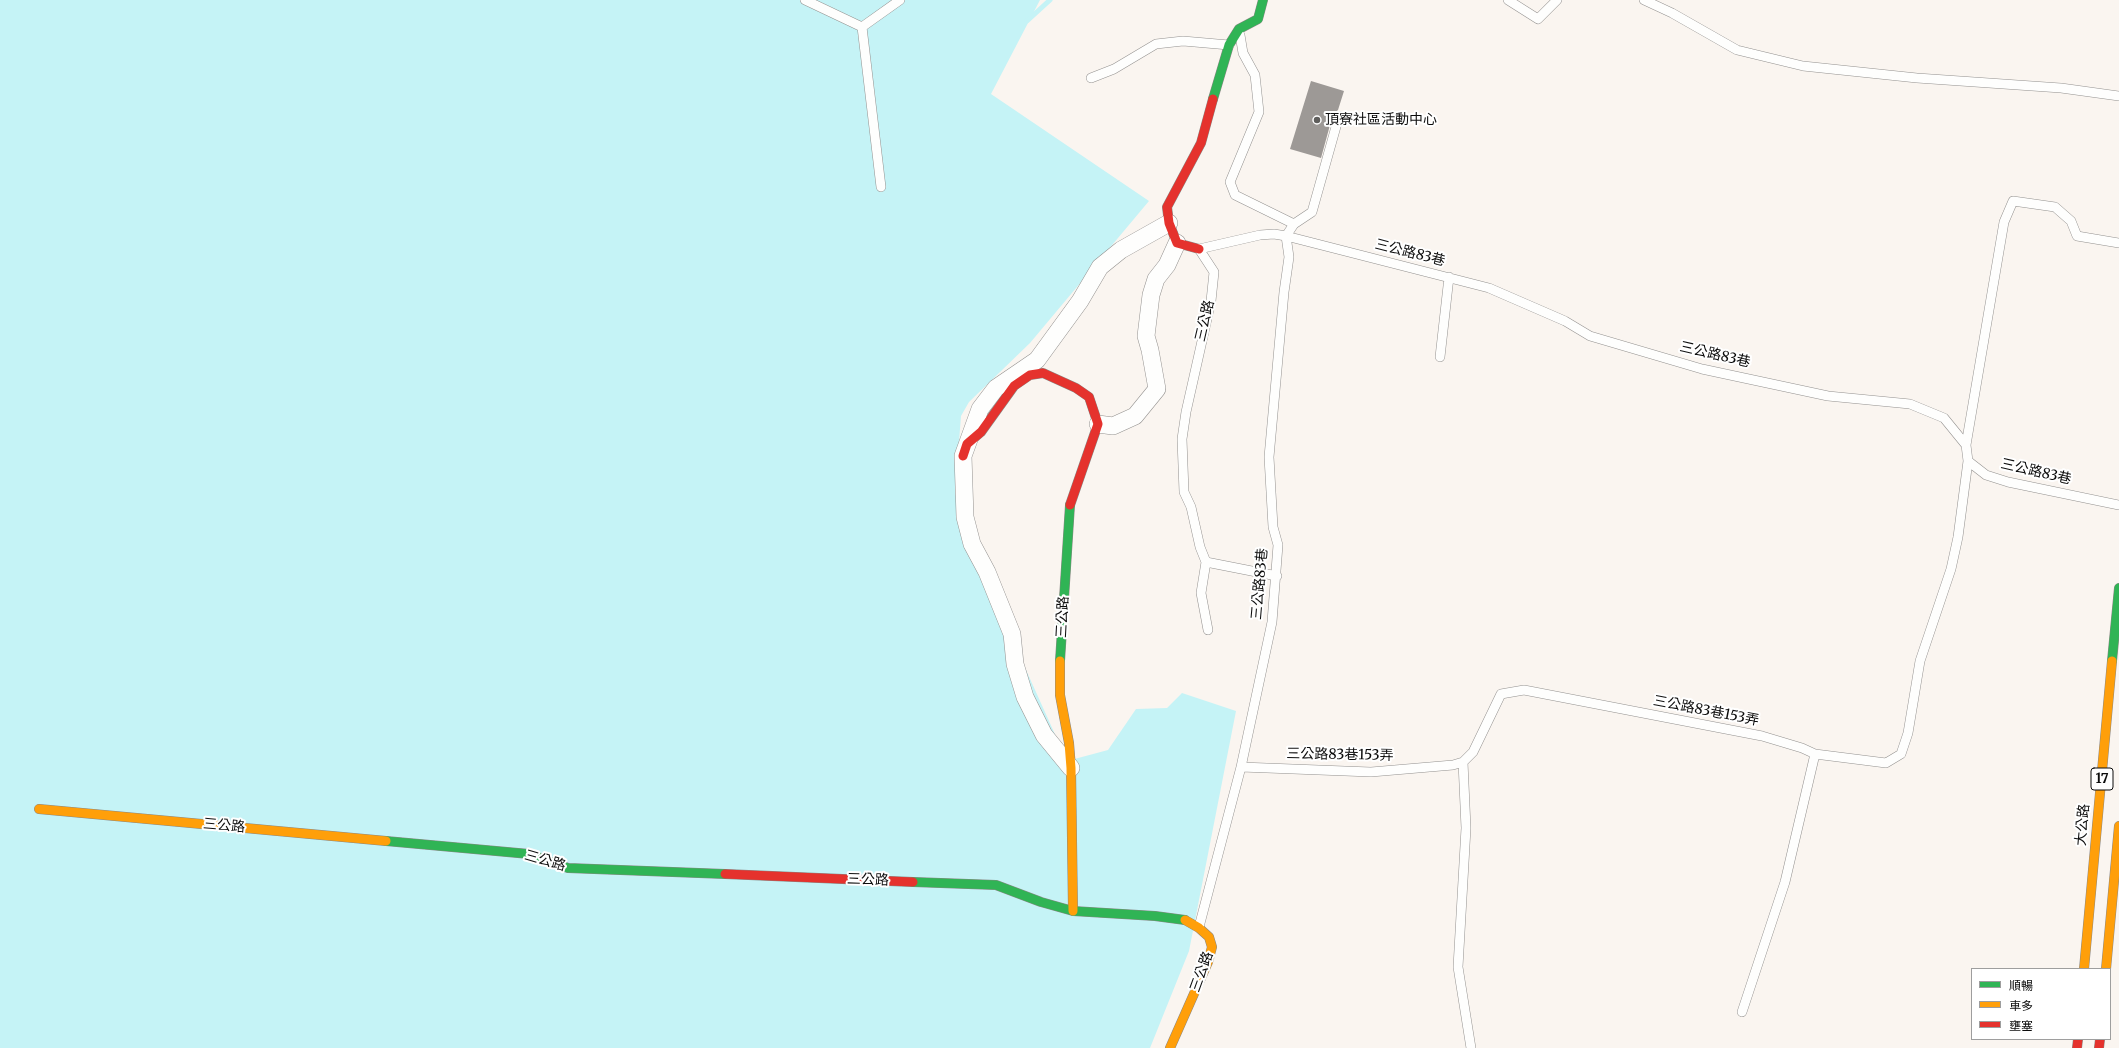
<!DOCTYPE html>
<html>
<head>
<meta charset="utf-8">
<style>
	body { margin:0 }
	#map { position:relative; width:2119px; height:1048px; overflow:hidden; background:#faf5f0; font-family:Merriweather,"Noto Sans TC",serif }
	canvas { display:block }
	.legend { position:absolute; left:1971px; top:968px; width:140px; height:72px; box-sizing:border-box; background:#fff; border:1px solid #9e9e9e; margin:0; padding:5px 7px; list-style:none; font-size:12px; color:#0c0c0c }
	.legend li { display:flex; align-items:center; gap:8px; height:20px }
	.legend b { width:20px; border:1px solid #9e9e9e }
</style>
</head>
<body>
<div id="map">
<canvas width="2119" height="1048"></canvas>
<ul class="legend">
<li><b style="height:5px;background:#30b455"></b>順暢</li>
<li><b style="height:5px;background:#ff9f0a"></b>車多</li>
<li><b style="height:5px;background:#e5322d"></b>壅塞</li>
</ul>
</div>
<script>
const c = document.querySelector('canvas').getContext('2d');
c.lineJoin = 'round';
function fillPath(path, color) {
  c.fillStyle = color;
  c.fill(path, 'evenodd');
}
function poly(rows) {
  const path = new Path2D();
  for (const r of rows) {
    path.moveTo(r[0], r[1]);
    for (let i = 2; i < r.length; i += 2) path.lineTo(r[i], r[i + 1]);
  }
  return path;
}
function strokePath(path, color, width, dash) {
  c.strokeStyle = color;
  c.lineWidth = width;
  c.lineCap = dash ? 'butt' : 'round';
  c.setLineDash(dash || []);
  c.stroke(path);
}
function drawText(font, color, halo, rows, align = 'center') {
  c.font = font + ' Merriweather,"Noto Sans TC",serif';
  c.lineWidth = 4;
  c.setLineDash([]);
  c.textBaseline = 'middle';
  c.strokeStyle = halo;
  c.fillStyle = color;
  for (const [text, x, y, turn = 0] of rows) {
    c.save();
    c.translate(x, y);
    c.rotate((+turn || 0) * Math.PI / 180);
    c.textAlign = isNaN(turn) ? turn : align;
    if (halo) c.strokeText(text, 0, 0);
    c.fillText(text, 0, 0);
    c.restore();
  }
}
const water = poly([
	[0,0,1040,0,991,94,1149,201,1030,343,969,402,961,416,955,493,977,561,1067,761,1108,750,1136,709,1167,708,1182,693,1236,711,1189,951,1150,1048,0,1048]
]);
const stream = poly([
	[1027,21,1050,0]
]);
const building = poly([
	[1311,81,1344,91,1338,110,1333,114,1321,158,1290,149]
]);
const lane = poly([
	[805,0,862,27],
	[1508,0,1538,19,1557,0],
	[1644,0,1672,13,1737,50,1803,66,1917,78,2061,88,2119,96],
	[1240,35,1243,53,1255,75,1259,112,1230,182,1235,195,1294,224],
	[1091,78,1114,69,1156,44,1183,41,1229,45],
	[881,187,862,27,900,0],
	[1440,357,1449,277],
	[1966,445,2004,222,2013,201,2055,207,2071,221,2077,236,2119,243],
	[1206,562,1277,576],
	[1208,630,1201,593,1206,562,1200,547,1191,507,1184,492,1182,439,1186,412,1211,301,1214,272,1199,249,1260,235,1274,234,1286,236,1489,288,1565,321,1590,336,1702,369,1828,396,1910,404,1944,418,1966,445,1968,461,1986,475,2008,482,2119,505],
	[1463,762,1466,828,1458,967,1471,1048],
	[1241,767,1371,772,1453,765,1463,762,1473,752,1501,694,1524,690,1762,736,1802,748,1815,754,1886,763,1901,754,1908,733,1920,661,1951,569,1958,537,1968,461],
	[1199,927,1241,767,1272,622,1278,545,1273,527,1269,457,1284,292,1289,257,1286,236,1294,224,1312,212,1339,116],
	[1742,1012,1785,882,1815,754]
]);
const street = poly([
	[1098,424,1113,426,1135,416,1157,389,1150,350,1146,336,1151,295,1156,279,1167,265,1177,243],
	[1071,768,1044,735,1025,697,1015,664,1012,634,987,572,972,544,965,517,963,456,980,409,996,388,1037,360,1080,301,1100,267,1121,250,1169,223]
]);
const fast = poly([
	[1213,99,1229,45,1239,29,1258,19,1263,0],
	[1060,661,1070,505],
	[2112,661,2119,588],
	[386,841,529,854,568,868,725,874],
	[913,882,996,885,1041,902,1073,911,1155,916,1185,920]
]);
const slow = poly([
	[1060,661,1060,695,1069,743,1071,768,1073,911],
	[39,809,386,841],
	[2084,969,2112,661],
	[2106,969,2119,826],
	[1170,1048,1208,962,1212,947,1209,937,1199,928,1185,920]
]);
const jam = poly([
	[1199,249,1177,243,1169,223,1167,207,1201,143,1213,99],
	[963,456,967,444,981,432,1014,386,1030,375,1043,373,1076,388,1089,397,1098,424,1070,505],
	[725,874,913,882],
	[2077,1048,2078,1039],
	[2099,1048,2100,1039]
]);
const markers = [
	[1317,120,4,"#5f5e5c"]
];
const shields = [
	[2102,779,22]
];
const shieldNames = [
	["17",2102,779]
];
const poiNames = [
	["頂寮社區活動中心",1325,120]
];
const streetNames = [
	["三公路83巷",1410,253,14],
	["三公路",1205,321,-77],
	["三公路83巷",1715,355,13],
	["三公路83巷",2036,472,13],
	["三公路83巷",1260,584,-85],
	["三公路",1063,617,-87],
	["三公路83巷153弄",1706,711,11],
	["三公路83巷153弄",1340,755,1],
	["大公路",2083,825,-85],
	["三公路",224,826,5],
	["三公路",545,861,16],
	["三公路",868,880,2],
	["三公路",1202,972,-70]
];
fillPath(water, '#c5f3f6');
strokePath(stream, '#c5f3f6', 5);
fillPath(building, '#9d9996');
strokePath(lane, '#93918f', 10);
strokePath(street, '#93918f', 18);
strokePath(fast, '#8a8885', 10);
strokePath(slow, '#8a8885', 10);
strokePath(jam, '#8a8885', 10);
strokePath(lane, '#fefefd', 9);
strokePath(street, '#fefefd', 17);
strokePath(fast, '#30b455', 9);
strokePath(slow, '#ff9f0a', 9);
strokePath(jam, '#e5322d', 9);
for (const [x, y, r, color] of markers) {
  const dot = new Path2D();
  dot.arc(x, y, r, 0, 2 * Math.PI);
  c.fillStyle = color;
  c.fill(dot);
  strokePath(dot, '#fff', 1.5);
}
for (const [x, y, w] of shields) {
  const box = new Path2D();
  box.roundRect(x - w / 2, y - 11, w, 22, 3);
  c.fillStyle = '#fff';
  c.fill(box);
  strokePath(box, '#0c0c0c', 1);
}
drawText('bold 13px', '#0c0c0c', null, shieldNames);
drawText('14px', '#0c0c0c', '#fff', poiNames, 'left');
drawText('14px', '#0c0c0c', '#fff', streetNames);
</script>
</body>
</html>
